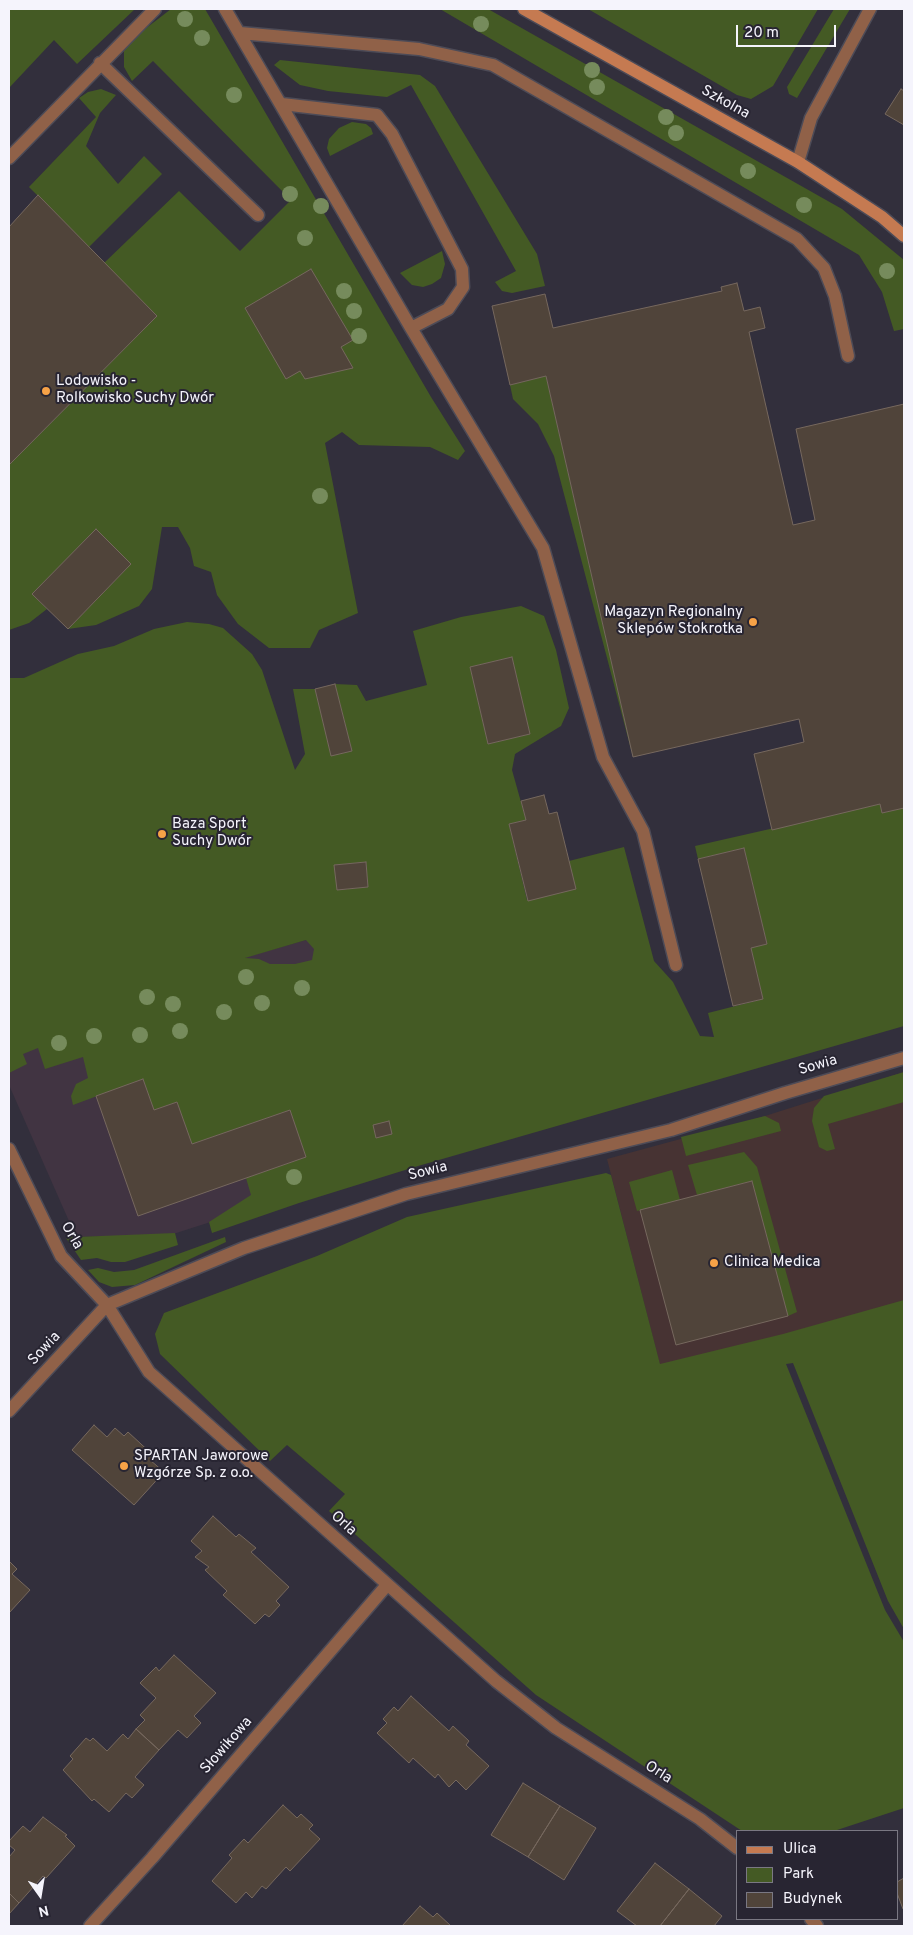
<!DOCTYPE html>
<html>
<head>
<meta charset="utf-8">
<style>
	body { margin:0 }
	#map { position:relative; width:913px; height:1935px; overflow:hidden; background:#322f3c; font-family:Overpass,sans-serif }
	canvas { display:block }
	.frame { position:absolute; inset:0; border:10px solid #f5f4fc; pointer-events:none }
	.legend { position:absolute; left:736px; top:1830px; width:162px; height:90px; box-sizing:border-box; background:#282532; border:1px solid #7a7883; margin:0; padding:6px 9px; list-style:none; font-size:15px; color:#f5f4fc }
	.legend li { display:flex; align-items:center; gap:10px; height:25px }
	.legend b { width:25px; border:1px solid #7a7883 }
	.north { position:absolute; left:15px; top:1870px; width:50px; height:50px; -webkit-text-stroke:4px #282532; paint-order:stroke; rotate:167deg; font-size:14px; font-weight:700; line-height:20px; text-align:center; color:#f5f4fc }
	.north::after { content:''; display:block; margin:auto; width:18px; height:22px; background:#f5f4fc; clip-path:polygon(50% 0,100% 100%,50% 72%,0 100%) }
	.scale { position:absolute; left:736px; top:25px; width:100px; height:22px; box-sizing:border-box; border:2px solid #f5f4fc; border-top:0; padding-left:6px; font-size:15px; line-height:18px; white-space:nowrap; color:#f5f4fc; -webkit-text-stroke:4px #282532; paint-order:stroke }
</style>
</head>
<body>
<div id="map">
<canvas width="913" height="1935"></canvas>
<div class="frame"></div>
<ul class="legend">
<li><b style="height:6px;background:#c57a51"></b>Ulica</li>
<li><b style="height:14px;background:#445a24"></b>Park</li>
<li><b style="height:14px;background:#50443a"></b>Budynek</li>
</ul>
<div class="north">N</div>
<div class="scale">20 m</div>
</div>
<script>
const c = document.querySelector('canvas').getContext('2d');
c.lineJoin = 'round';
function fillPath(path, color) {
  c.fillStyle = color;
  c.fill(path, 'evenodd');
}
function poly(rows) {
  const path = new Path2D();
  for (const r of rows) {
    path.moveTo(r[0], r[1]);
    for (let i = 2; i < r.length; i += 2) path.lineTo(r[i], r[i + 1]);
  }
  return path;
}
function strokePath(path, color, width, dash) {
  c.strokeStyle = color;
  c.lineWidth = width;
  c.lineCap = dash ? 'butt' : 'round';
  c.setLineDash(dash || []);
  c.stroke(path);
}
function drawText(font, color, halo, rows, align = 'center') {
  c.font = font + ' Overpass,sans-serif';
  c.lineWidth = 4;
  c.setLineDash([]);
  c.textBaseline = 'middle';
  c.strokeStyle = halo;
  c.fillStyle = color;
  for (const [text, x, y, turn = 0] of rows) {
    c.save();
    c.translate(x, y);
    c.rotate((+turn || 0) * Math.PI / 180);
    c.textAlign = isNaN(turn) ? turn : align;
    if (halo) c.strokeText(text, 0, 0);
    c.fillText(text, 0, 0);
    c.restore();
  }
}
const commercial = poly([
	[904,1072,904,1312,783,1335,660,1365,607,1159,765,1116]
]);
const education = poly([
	[345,929,369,1171,170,1235,76,1237,9,1085,9,1024]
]);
const green = poly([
	[9,9,135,9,77,64,54,40,9,88],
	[171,9,205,9,431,397,465,451,458,460,430,447,359,445,342,432,325,443,358,613,319,630,310,648,269,648,238,624,217,595,211,572,194,566,190,548,178,527,162,527,152,589,139,606,96,625,68,629,131,564,96,530,32,594,47,609,29,623,9,630,9,465,157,316,104,263,179,191,240,251,291,200,153,61,132,81,124,67,124,51,132,39],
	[440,9,488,9,842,209,904,260,904,329,894,331,882,292,859,255],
	[588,9,818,9,773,86,751,99,737,95],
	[834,9,850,9,797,98,789,94,787,87],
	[280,60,420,75,435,86,537,254,545,286,512,293,502,291,495,282,516,271,411,85,387,97,328,91,300,85,274,65],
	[101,89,116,95,100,113,86,146,118,184,144,156,162,174,89,247,29,187,96,117,79,98,88,92],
	[352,122,366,124,371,128,373,134,330,156,327,148,329,139,339,128],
	[442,251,445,264,441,278,432,284,423,287,412,285,400,273],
	[546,376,633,757,554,456,538,424,513,399,510,385],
	[521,606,544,616,556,650,569,708,561,726,515,754,512,770,526,820,509,824,527,900,575,889,569,861,624,847,654,961,673,982,700,1036,714,1037,708,1013,763,999,751,948,767,944,744,848,698,859,695,846,880,804,882,813,904,808,904,1026,418,1166,299,1203,212,1233,209,1222,251,1195,246,1178,306,1157,290,1110,192,1144,177,1102,154,1110,143,1079,73,1105,71,1096,76,1084,88,1078,83,1057,45,1069,38,1048,23,1054,27,1064,9,1073,9,678,24,678,78,654,114,646,154,629,187,622,209,624,223,628,252,654,262,670,295,770,305,754,293,689,315,689,331,755,352,751,335,684,357,685,366,701,427,685,413,631,461,617],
	[512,657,530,734,488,744,470,667],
	[366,862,368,887,337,890,335,865],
	[306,940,314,949,312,960,295,964,270,964,259,959,245,958],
	[904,1072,904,1102,828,1124,835,1149,827,1151,819,1147,812,1121,814,1108,824,1096],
	[765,1116,779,1123,781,1131,686,1156,681,1137],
	[744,1152,757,1167,797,1312,788,1316,752,1181,697,1195,688,1165],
	[672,1170,680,1200,637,1211,629,1182],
	[606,1173,611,1175,660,1364,783,1334,904,1300,904,1629,888,1601,793,1363,786,1364,885,1610,904,1642,904,1808,834,1831,742,1831,536,1695,329,1511,345,1494,287,1445,270,1461,160,1354,155,1334,164,1313,317,1256,407,1217],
	[74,1232,76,1237,175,1233,178,1245,125,1262,111,1262,97,1258,81,1260,66,1238],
	[225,1237,226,1242,135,1285,112,1287,99,1282,88,1270,98,1268,114,1272,134,1270]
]);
const building = poly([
	[901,89,904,91,904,125,885,114,901,89],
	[38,195,157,316,9,465,9,227,38,195],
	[311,269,353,340,341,347,353,368,305,379,300,371,286,379,245,308,311,269],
	[737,283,744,311,760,307,765,328,749,332,793,525,815,520,796,429,904,404,904,808,882,813,880,804,772,830,754,754,804,742,799,719,633,757,546,376,510,385,492,306,545,294,553,328,722,291,721,287,737,283],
	[96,529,131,564,68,629,32,594,96,529],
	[512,657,530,734,488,744,470,667,512,657],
	[335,684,352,751,331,756,315,689,335,684],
	[544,795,549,814,557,812,576,889,528,901,509,824,526,820,521,801,544,795],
	[744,848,767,944,751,948,763,999,733,1006,698,859,744,848],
	[366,862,368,887,337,890,334,865,366,862],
	[143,1079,154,1110,177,1102,192,1144,290,1110,306,1157,138,1216,96,1096,143,1079],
	[389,1121,392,1134,376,1138,373,1125,389,1121],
	[752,1181,788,1316,676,1345,640,1210,752,1181],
	[94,1425,107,1437,115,1428,124,1436,128,1432,154,1456,150,1460,164,1472,134,1505,72,1450,94,1425],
	[213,1516,236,1537,239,1534,256,1548,251,1552,289,1587,276,1601,280,1605,269,1617,265,1614,255,1624,223,1595,227,1591,205,1570,209,1567,195,1557,202,1551,191,1541,213,1516],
	[9,1561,17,1569,12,1574,30,1590,9,1613,9,1561],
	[174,1655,216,1693,194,1716,201,1723,187,1738,178,1730,159,1750,136,1729,145,1720,140,1715,156,1698,140,1683,156,1667,159,1671,174,1655],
	[411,1696,449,1731,453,1726,469,1741,466,1745,489,1766,466,1790,456,1780,449,1787,438,1774,435,1778,413,1758,409,1763,377,1733,387,1723,383,1719,394,1707,398,1711,411,1696],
	[136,1729,159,1750,135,1777,144,1785,132,1798,126,1793,109,1812,94,1799,92,1801,63,1770,73,1759,70,1756,86,1738,90,1741,93,1738,107,1751,123,1734,128,1739,136,1729],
	[523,1783,560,1806,528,1857,491,1835,523,1783],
	[283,1805,297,1818,301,1814,313,1825,309,1829,320,1839,290,1871,286,1867,266,1889,262,1886,252,1898,246,1892,236,1903,212,1881,232,1858,229,1855,244,1839,248,1843,283,1805],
	[560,1806,596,1828,564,1880,528,1857,560,1806],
	[43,1817,67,1835,65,1836,75,1846,46,1878,43,1876,19,1903,9,1893,9,1857,15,1850,9,1845,9,1841,23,1826,30,1832,43,1817],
	[655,1863,689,1889,660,1926,637,1926,617,1911,655,1863],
	[904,1878,904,1909,903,1909,897,1893,897,1882,904,1878],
	[689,1889,722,1916,714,1926,660,1926,689,1889],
	[9,1893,19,1903,9,1914,9,1893],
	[420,1906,433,1917,437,1913,451,1926,402,1926,420,1906]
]);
const lane = poly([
	[225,9,411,328,543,548,603,757,643,831,676,965],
	[240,33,419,49,493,65,797,239,824,268,835,296,848,356],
	[100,63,258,215],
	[282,104,377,115,392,134,462,269,463,287,448,309,411,328],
	[9,158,155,9]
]);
const street = poly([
	[798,162,811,118,870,9],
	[9,1149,61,1256,107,1305,149,1372,496,1681,556,1728,700,1819,737,1848],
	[9,1411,107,1305,244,1248,406,1194,671,1130,785,1093,904,1058],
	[811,1919,817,1926],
	[90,1926,152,1858,387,1585]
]);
const secondary = poly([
	[524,9,798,162,882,217,904,236]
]);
const trees = [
	[185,19],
	[481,24],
	[202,38],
	[592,70],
	[597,87],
	[234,95],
	[666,117],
	[676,133],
	[748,171],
	[290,194],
	[804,205],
	[321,206],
	[305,238],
	[887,271],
	[344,291],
	[354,311],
	[359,336],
	[320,496],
	[246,977],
	[302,988],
	[147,997],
	[262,1003],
	[173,1004],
	[224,1012],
	[180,1031],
	[140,1035],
	[94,1036],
	[59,1043],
	[294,1177]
];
const markers = [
	[46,391,5,"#f6a247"],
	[753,622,5,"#f6a247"],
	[162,834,5,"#f6a247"],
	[714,1263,5,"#f6a247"],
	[124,1466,5,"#f6a247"]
];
const streetNames = [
	["Szkolna",725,103,29],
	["Sowia",818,1066,-16],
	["Sowia",428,1172,-14],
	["Orla",71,1236,60],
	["Sowia",45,1349,-47],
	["Orla",343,1524,42],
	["Słowikowa",227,1746,-49],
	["Orla",658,1773,32]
];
const poiNames = [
	["Lodowisko -",56,382],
	["Rolkowisko Suchy Dwór",56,399],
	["Magazyn Regionalny",743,613,"right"],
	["Sklepów Stokrotka",743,630,"right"],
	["Baza Sport",172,825],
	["Suchy Dwór",172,842],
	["Clinica Medica",724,1263],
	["SPARTAN Jaworowe",134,1457],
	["Wzgórze Sp. z o.o.",134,1474]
];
fillPath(commercial, '#473333');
fillPath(education, '#413442');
fillPath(green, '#445a24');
fillPath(building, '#50443a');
strokePath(building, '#76685e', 1);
strokePath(lane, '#4d4b57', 15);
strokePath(street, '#4d4b57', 15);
strokePath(secondary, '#4d4b57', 15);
strokePath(lane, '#906148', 12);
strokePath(street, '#906148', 12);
strokePath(secondary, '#c57a51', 12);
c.fillStyle = '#768b5c';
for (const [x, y] of trees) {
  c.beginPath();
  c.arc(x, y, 8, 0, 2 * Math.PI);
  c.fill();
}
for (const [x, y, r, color] of markers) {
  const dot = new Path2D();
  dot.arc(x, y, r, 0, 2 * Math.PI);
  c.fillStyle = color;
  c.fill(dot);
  strokePath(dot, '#282532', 2);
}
drawText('15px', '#f5f4fc', '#282532', streetNames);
drawText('15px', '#f5f4fc', '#282532', poiNames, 'left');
</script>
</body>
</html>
